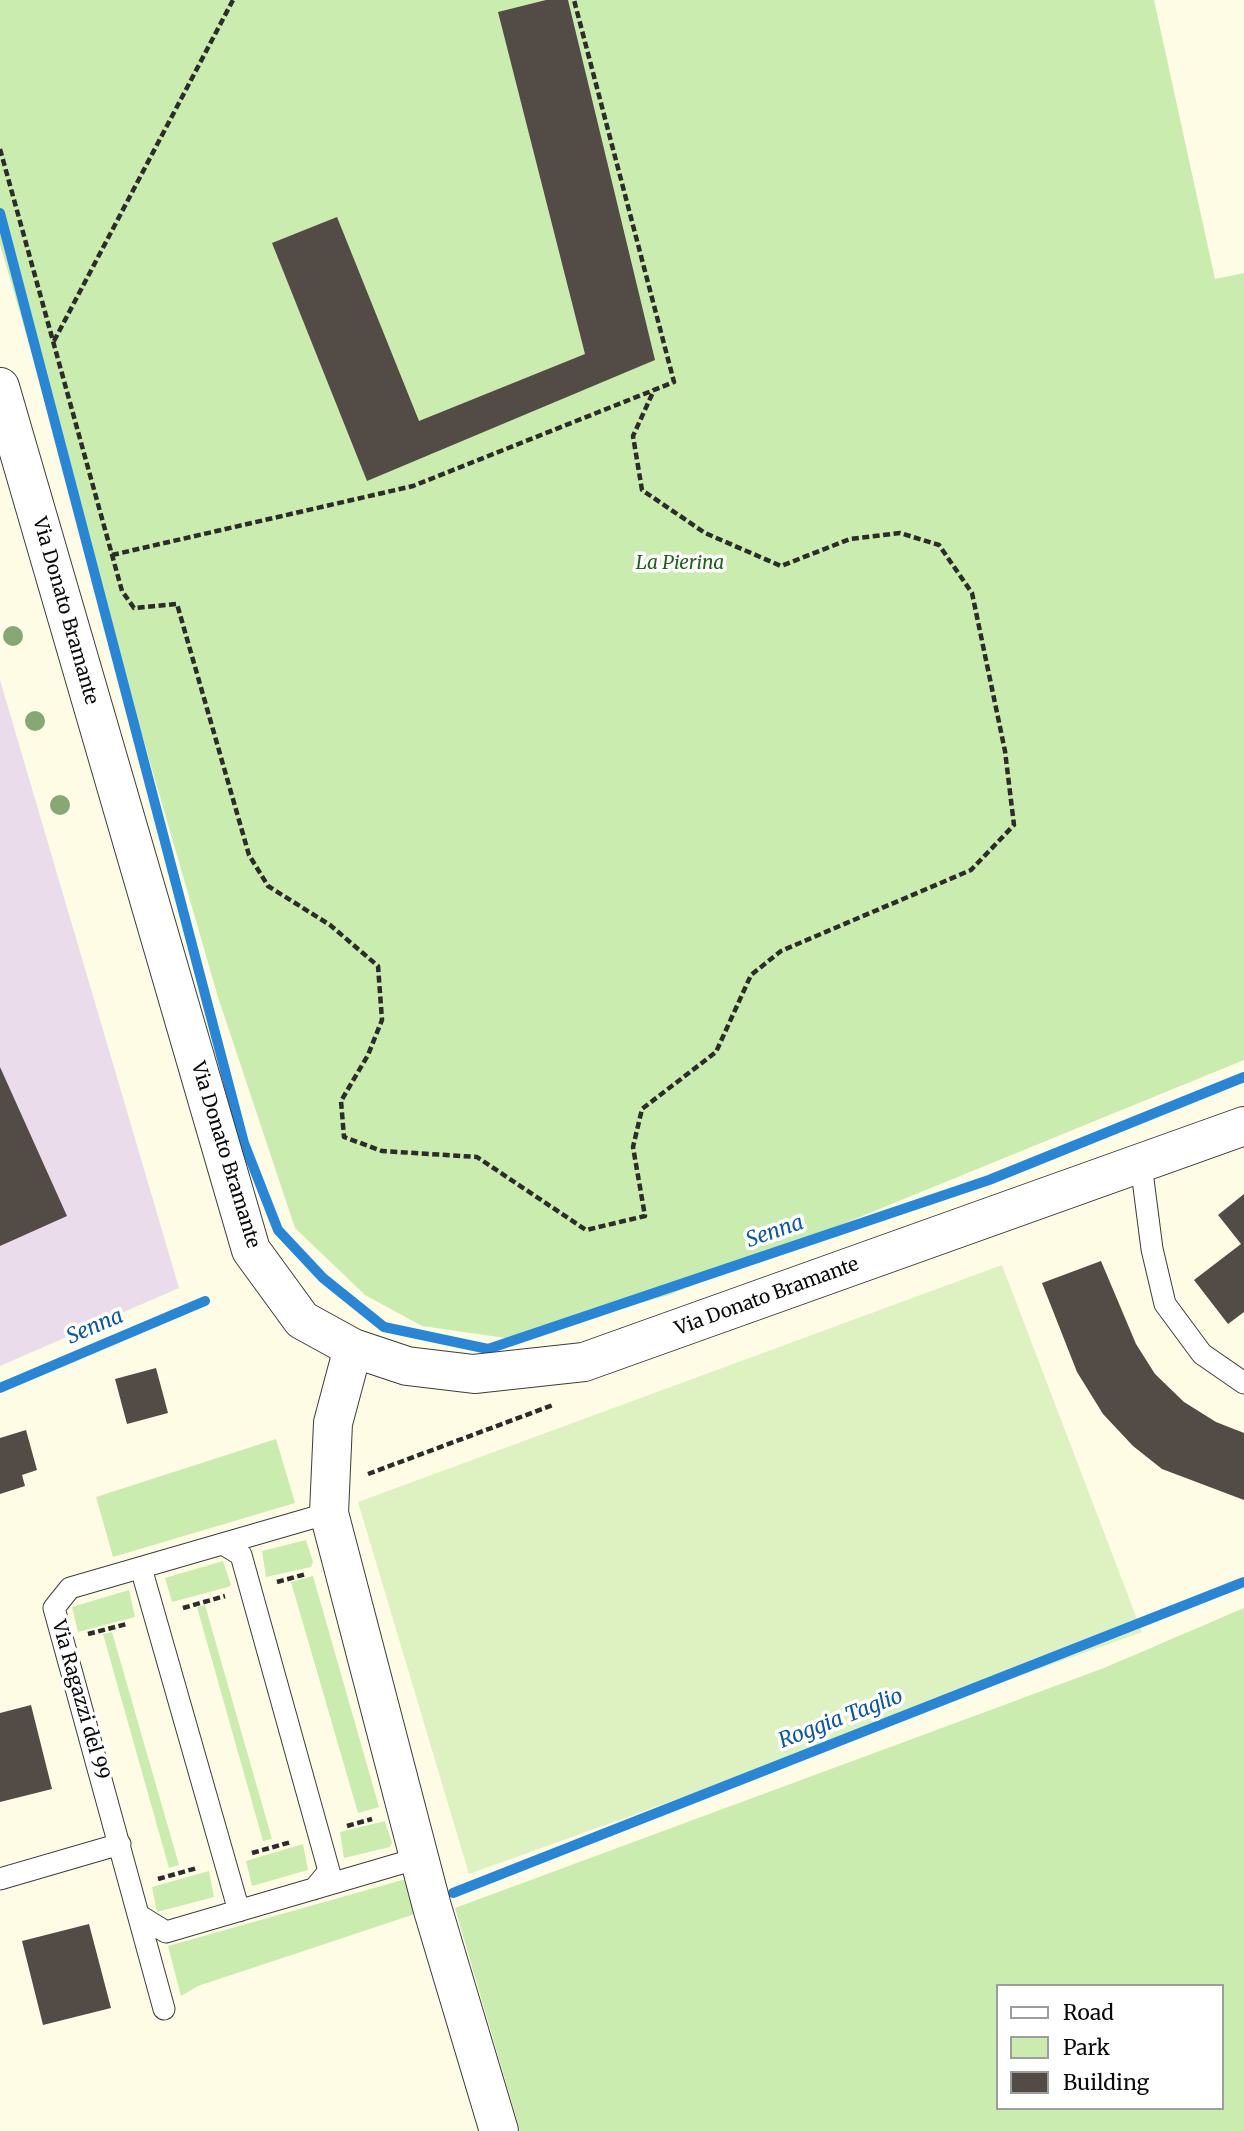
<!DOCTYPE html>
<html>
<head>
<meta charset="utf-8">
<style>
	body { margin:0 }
	#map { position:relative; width:1244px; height:2131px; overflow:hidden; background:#fffce6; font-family:Merriweather,serif }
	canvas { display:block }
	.legend { position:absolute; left:996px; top:1984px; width:228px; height:126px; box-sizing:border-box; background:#fff; border:2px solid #9d9d9d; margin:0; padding:9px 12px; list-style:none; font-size:21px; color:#0a0a0a }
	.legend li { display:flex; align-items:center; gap:14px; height:35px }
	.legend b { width:35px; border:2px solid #9d9d9d }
</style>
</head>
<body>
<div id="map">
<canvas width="1244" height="2131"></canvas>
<ul class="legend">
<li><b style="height:9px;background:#fff"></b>Road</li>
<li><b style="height:19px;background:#caecae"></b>Park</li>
<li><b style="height:19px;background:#534b45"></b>Building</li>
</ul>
</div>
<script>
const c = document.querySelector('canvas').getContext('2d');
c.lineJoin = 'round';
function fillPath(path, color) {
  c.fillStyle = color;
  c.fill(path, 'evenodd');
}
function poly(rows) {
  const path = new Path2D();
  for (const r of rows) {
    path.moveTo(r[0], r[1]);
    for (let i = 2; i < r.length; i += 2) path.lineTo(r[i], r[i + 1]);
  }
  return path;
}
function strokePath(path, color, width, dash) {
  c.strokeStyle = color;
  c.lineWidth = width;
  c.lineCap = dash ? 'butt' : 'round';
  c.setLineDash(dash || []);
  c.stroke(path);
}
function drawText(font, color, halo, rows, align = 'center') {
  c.font = font + ' Merriweather,serif';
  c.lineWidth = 7;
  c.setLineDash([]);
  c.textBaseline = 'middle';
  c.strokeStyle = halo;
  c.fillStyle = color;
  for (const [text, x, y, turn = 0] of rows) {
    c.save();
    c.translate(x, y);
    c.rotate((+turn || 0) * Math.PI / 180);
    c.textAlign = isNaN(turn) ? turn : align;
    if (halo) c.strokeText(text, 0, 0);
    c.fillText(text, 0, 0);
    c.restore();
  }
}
const industrial = poly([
	[0,680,179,1288,0,1366]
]);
const green = poly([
	[0,0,1154,0,1215,279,1244,273,1244,1060,669,1295,512,1339,422,1326,365,1295,295,1228,218,997,0,244],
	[276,1439,295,1503,113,1557,96,1497],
	[306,1540,313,1562,311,1567,266,1577,262,1551],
	[223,1561,231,1585,228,1587,172,1602,165,1578],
	[313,1576,379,1807,358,1813,291,1582],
	[129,1590,135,1617,78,1632,72,1607],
	[205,1605,272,1839,263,1841,197,1607],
	[1244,1608,1244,2131,520,2131,455,1908,1104,1668],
	[997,1986,1221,1986,1221,2108,997,2108],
	[112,1632,179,1865,169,1868,103,1634],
	[385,1821,392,1843,390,1847,344,1858,340,1832],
	[303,1844,308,1870,252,1886,246,1861],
	[209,1871,214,1897,157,1912,152,1887],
	[406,1879,415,1914,198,1986,181,1996,168,1946]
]);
const pitch = poly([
	[1002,1265,1142,1632,469,1874,358,1502]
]);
const stream = poly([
	[0,213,244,1143,278,1230,323,1278,384,1327,488,1349,989,1180,1244,1077],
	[0,1388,205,1301],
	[453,1893,1244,1582]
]);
const building = poly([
	[546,0,568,0,655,360,367,481,272,243,337,217,419,421,585,354,498,12],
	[0,1067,67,1216,0,1246],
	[1244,1194,1244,1312,1228,1324,1194,1280,1241,1244,1218,1215],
	[1101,1261,1136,1344,1155,1374,1184,1402,1216,1422,1244,1433,1244,1500,1162,1469,1133,1446,1103,1414,1077,1372,1042,1283],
	[156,1368,168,1413,127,1424,115,1379],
	[26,1430,37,1470,22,1475,25,1486,0,1494,0,1438],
	[31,1705,52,1789,0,1802,0,1713],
	[89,1924,111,2008,43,2025,22,1941]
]);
const path = poly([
	[0,149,122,591,134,608,177,604,249,855,268,886,330,925,378,966,382,1020,368,1055,341,1101,344,1137,382,1151,477,1157,586,1230,645,1216,633,1147,642,1109,716,1052,751,975,781,951,971,870,1014,825,1005,751,972,593,939,545,900,533,850,539,781,566,705,533,642,490,633,436,654,390],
	[54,341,233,0],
	[112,555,413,486,674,382,574,0],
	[368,1474,553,1405],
	[277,1582,306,1574],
	[183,1608,225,1596],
	[88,1634,127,1624],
	[347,1826,372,1819],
	[252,1853,291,1842],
	[158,1879,197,1868]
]);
const service = poly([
	[1141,1164,1152,1249,1165,1304,1202,1354,1244,1383],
	[223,1544,241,1555,329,1871,314,1889],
	[141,1568,239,1911],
	[0,1879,120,1844],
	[140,1916,166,1932,419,1858],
	[164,2009,54,1608,70,1588,329,1513]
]);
const minor = poly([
	[0,387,251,1250,302,1320,353,1348,407,1366,474,1374,584,1362,1244,1126],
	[353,1348,333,1423,329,1513,432,1907,499,2131]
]);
const trees = [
	[13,636],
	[35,721],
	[60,805]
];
const parkNames = [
	["La Pierina",680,564]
];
const streetNames = [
	["Via Donato Bramante",65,611,74],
	["Via Donato Bramante",225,1155,73],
	["Via Donato Bramante",767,1297,-20],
	["Via Ragazzi del 99",80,1700,74]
];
const waterNames = [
	["Senna",775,1232,-19],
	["Senna",95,1327,-23],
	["Roggia Taglio",841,1719,-21]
];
fillPath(industrial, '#eadcea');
fillPath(green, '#caecae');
fillPath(pitch, '#ddf2c0');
strokePath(stream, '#2886d7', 10);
fillPath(building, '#534b45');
strokePath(service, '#3d3d3d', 23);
strokePath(minor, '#3d3d3d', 40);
strokePath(path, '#2c2c2c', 4.5, [7, 3.5]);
strokePath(service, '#fff', 21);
strokePath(minor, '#fff', 38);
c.fillStyle = '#85a874';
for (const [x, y] of trees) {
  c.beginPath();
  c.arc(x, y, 10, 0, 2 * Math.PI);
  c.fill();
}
drawText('italic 19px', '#226417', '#fff', parkNames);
drawText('19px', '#0a0a0a', '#fff', streetNames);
drawText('italic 21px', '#0c57a3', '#fff', waterNames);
</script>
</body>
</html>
